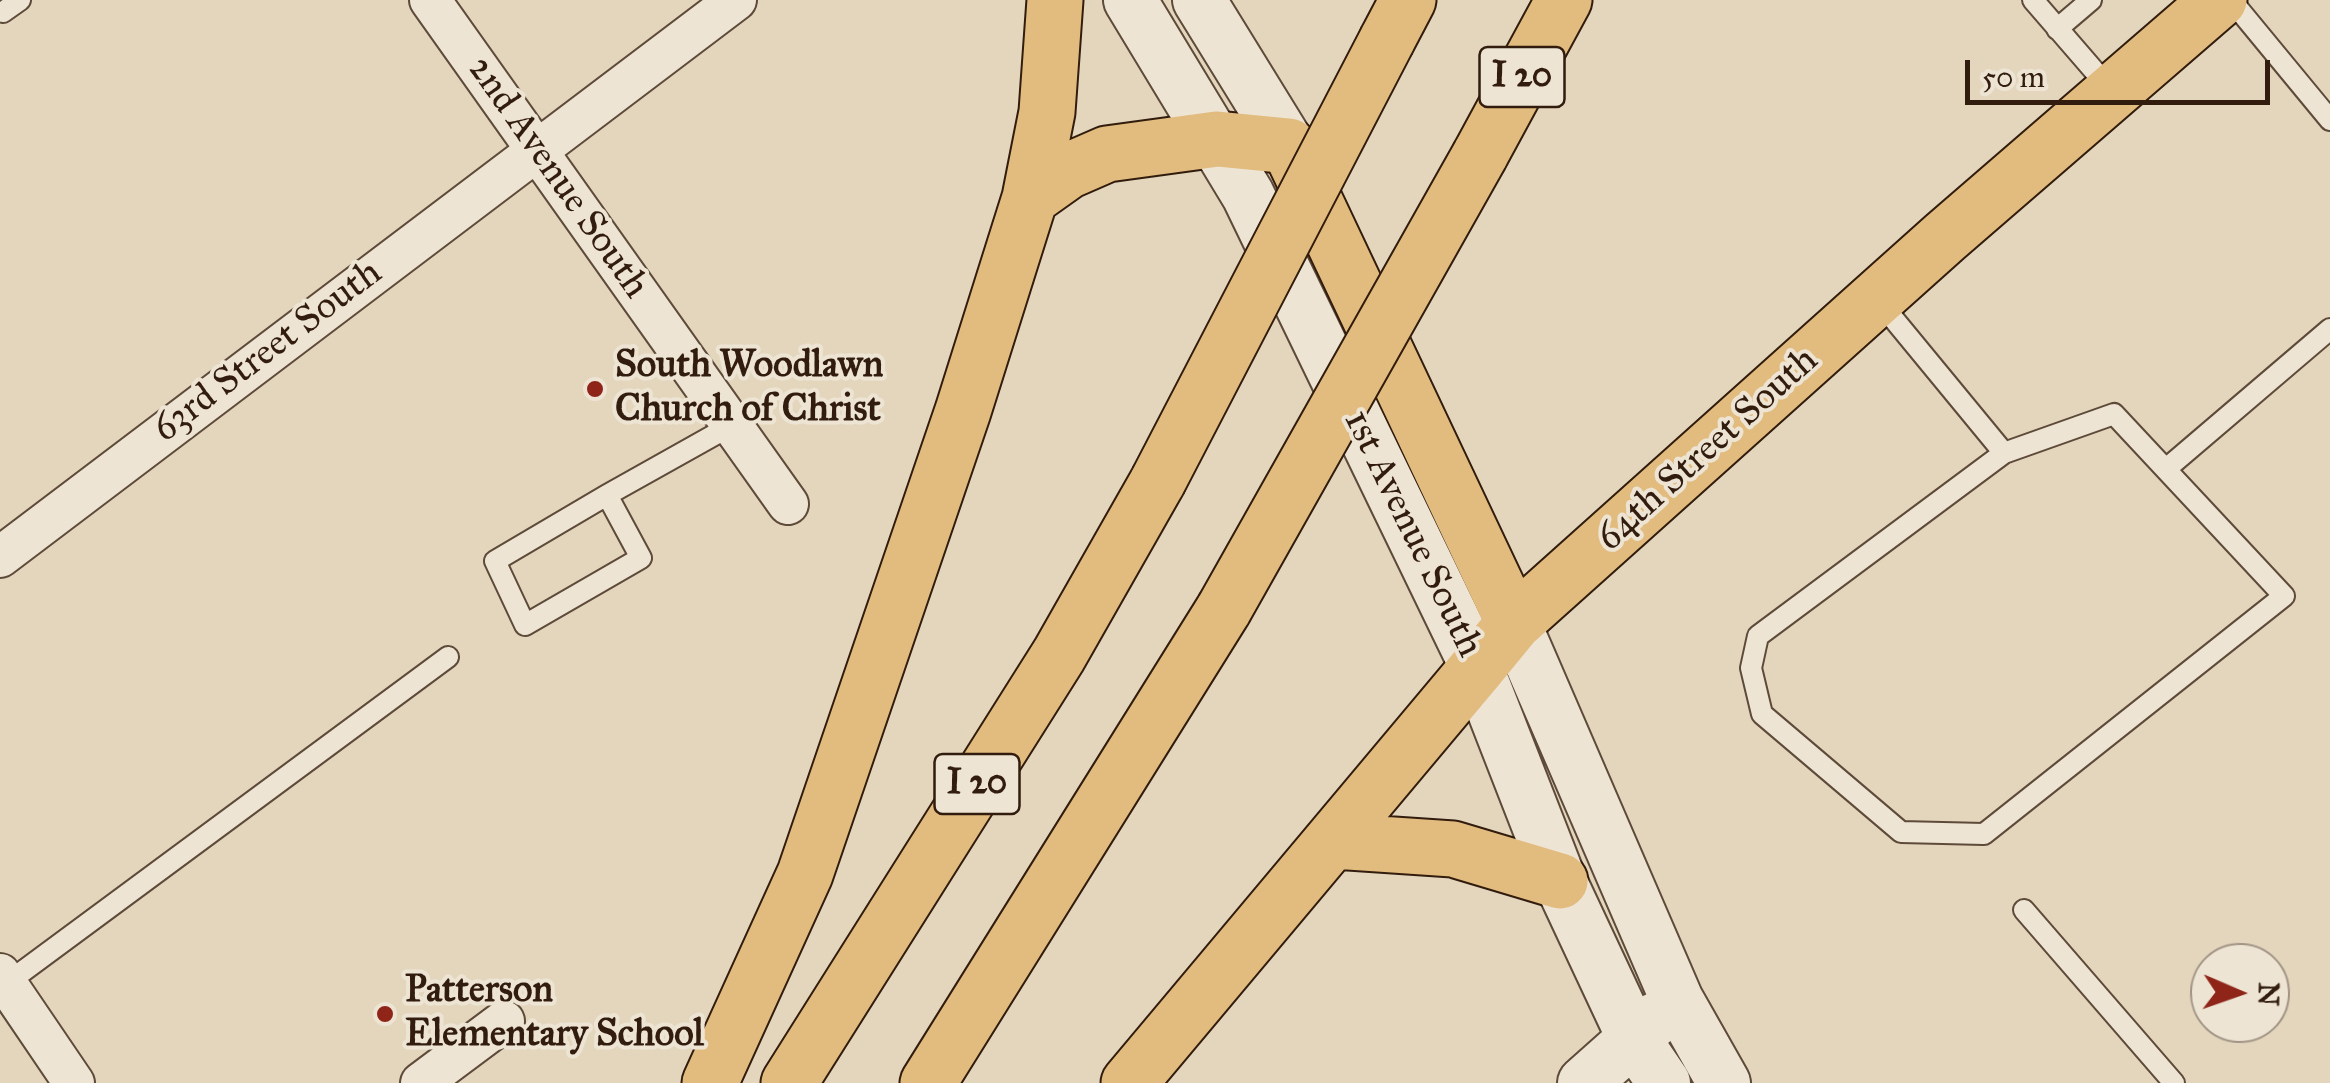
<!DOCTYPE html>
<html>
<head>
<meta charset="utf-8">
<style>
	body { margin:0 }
	#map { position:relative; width:2330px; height:1083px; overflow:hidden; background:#e3d6bd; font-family:"IM FELL Great Primer",serif }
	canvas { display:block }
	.north { position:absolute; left:2190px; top:943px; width:100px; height:100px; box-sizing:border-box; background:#ede4d4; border:2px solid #a29484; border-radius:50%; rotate:92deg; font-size:28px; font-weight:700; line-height:40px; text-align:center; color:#311c0d }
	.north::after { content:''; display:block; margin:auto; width:35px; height:45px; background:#8f2418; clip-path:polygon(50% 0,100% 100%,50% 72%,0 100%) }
	.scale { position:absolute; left:1965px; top:60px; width:305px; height:45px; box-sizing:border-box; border:5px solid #311c0d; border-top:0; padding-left:12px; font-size:30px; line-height:35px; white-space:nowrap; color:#311c0d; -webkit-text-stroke:8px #ede4d4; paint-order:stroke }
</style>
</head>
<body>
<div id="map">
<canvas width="2330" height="1083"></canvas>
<div class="north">N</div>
<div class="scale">50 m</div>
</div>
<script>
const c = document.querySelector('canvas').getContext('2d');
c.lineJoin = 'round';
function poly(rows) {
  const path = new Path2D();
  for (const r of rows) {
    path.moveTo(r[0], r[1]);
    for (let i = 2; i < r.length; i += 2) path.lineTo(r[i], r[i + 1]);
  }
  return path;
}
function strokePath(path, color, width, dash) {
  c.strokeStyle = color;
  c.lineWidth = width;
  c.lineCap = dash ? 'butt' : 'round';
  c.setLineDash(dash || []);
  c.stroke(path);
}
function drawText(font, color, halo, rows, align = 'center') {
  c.font = font + ' "IM FELL Great Primer",serif';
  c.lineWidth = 8;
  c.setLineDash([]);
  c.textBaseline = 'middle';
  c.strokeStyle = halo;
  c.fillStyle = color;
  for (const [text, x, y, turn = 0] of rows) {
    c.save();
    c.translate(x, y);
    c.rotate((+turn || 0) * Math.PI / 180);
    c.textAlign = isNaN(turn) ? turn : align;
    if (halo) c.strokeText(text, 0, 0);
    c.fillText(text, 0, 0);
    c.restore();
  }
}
const service = poly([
	[2033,0,2110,89],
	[2231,0,2330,120],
	[3,12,20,0],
	[2057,29,2091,0],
	[1878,300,2004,453,1758,636,1751,668,1762,714,1901,832,1984,834,2284,596,2114,414,2004,453],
	[2166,469,2330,329],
	[607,495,641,558,525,625,495,561,607,495,732,425],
	[2024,910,2174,1083],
	[7,983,448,657]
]);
const minor = poly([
	[430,0,788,504],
	[0,557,736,0],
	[0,974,74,1083],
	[421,1083,504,1021]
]);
const tertiary = poly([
	[1130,0,1248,195,1477,668,1560,881,1634,1039,1664,1083],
	[1199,0,1289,146],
	[1514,623,1677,1000,1724,1083],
	[1584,1083,1657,1018]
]);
const primary = poly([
	[1291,151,1514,623],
	[1477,668,1514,623,1945,237,2219,0]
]);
const motorway = poly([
	[1387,40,1408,0],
	[1480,155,1564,0],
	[1030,198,1068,171,1107,154,1217,139,1289,146],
	[1334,841,1453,849,1560,881],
	[710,1083,805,874,963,411,1030,198,1047,112,1055,0],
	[789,1083,1059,655,1158,481],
	[928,1083,1224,609],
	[1129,1083,1477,668]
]);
const motorwayBridge = poly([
	[1158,481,1387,40],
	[1224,609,1480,155]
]);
const markers = [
	[595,389,10,"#8f2418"],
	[385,1014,10,"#8f2418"]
];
const shields = [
	[1522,77,85],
	[977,784,85]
];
const shieldNames = [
	["I 20",1522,77],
	["I 20",977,784]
];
const streetNames = [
	["2nd Avenue South",557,178,55],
	["63rd Street South",268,352,-37],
	["64th Street South",1708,450,-42],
	["1st Avenue South",1412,534,64]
];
const poiNames = [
	["South Woodlawn",615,367],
	["Church of Christ",615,411],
	["Patterson",405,992],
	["Elementary School",405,1036]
];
strokePath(service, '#5e4a39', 24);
strokePath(minor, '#5e4a39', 44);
strokePath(tertiary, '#5e4a39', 56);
strokePath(primary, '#311c0d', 59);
strokePath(motorway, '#311c0d', 59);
strokePath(service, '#ede4d4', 20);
strokePath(minor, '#ede4d4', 40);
strokePath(tertiary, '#ede4d4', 52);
strokePath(primary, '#e2bb7e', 55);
strokePath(motorway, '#e2bb7e', 55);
strokePath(motorwayBridge, '#311c0d', 59, []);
strokePath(motorwayBridge, '#e2bb7e', 55);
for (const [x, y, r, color] of markers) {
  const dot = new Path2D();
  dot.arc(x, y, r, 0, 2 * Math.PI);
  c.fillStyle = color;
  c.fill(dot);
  strokePath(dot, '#ede4d4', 4);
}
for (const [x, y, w] of shields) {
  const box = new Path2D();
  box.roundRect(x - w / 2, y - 30, w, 60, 8);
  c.fillStyle = '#ede4d4';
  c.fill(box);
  strokePath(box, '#311c0d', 2.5);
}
drawText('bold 35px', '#311c0d', null, shieldNames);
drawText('38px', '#311c0d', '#ede4d4', streetNames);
drawText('bold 38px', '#311c0d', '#ede4d4', poiNames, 'left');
</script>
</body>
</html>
